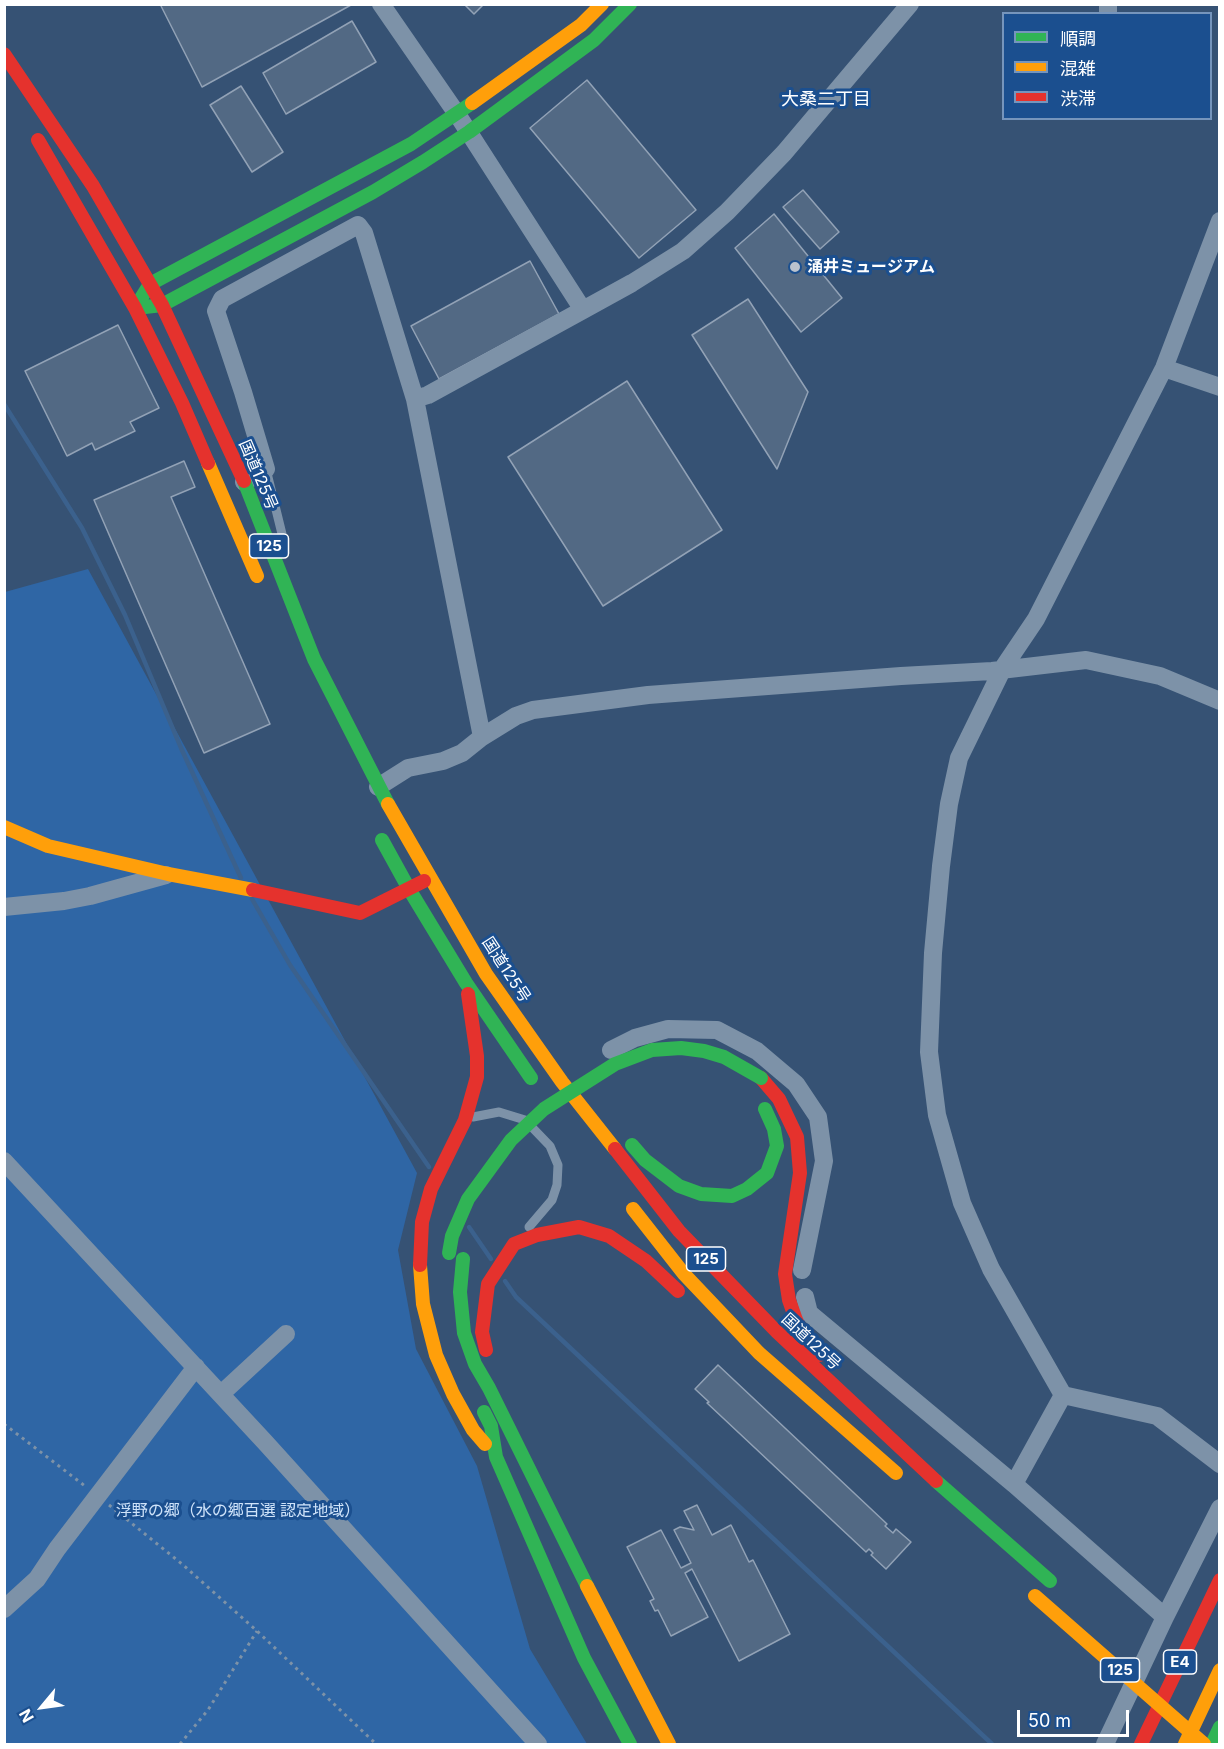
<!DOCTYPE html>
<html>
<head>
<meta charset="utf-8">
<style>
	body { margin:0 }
	#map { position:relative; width:1224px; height:1749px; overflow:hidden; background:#365274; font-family:Inter,"Noto Sans JP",sans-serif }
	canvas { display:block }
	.frame { position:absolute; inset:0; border:6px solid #fff; pointer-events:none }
	.legend { position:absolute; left:1002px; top:12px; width:210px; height:108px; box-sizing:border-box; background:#1b4f8f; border:2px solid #7695bc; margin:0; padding:8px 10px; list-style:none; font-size:18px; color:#fff }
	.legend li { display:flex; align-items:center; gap:12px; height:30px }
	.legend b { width:30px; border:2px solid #7695bc }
	.north { position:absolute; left:12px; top:1677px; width:60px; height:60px; -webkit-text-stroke:4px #1b4f8f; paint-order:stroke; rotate:241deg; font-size:16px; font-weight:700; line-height:24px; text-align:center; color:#fff }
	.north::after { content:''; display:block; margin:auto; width:21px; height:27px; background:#fff; clip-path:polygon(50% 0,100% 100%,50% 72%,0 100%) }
	.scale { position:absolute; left:1017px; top:1710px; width:112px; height:27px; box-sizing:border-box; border:3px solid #fff; border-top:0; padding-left:8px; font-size:18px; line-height:21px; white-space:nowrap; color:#fff; -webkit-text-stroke:4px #1b4f8f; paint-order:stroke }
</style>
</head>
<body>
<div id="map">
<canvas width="1224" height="1749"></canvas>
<div class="frame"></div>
<ul class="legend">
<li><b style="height:8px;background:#30b455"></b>順調</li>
<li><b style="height:8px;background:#ff9f0a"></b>混雑</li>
<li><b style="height:8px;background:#e5322d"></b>渋滞</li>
</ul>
<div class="north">N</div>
<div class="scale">50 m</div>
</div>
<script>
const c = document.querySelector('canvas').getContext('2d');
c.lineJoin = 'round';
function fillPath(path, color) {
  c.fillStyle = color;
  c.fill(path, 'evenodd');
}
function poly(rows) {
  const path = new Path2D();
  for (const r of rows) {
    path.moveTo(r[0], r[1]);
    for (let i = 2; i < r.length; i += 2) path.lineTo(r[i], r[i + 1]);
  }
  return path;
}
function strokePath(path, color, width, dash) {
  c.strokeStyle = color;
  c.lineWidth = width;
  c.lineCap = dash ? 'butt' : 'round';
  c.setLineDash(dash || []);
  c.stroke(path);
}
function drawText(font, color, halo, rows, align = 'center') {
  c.font = font + ' Inter,"Noto Sans JP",sans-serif';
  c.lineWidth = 6;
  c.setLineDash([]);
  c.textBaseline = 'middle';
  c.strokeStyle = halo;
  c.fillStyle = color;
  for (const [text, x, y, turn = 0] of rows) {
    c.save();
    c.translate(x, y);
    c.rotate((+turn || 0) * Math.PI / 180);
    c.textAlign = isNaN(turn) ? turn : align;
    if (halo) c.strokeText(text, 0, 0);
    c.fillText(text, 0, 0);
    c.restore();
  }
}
const green = poly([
	[88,569,417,1173,398,1250,416,1349,477,1466,530,1649,587,1744,5,1744,5,592]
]);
const stream = poly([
	[4,404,82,528,125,615,181,748,241,878],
	[252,899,290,965,429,1167],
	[469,1227,491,1259],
	[505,1281,516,1297,992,1744]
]);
const building = poly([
	[160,4,351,4,351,5,202,87,160,4],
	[464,4,484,4,474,14,464,4],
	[352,21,376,62,286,114,263,73,352,21],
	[587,80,696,210,639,258,530,128,587,80],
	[241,86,283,152,252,172,210,105,241,86],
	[803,190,839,232,820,249,783,207,803,190],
	[774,214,842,298,801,332,735,248,774,214],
	[530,261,559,314,439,379,411,326,530,261],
	[748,299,808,392,777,469,692,335,748,299],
	[118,325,159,408,130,422,135,431,95,450,92,443,67,456,25,371,118,325],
	[627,381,722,530,603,606,508,457,627,381],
	[184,461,195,487,171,497,270,724,204,753,94,500,184,461],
	[718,1365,887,1524,885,1526,893,1533,896,1529,911,1542,886,1569,871,1555,873,1553,869,1549,866,1552,707,1403,709,1402,695,1389,718,1365],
	[697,1505,712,1535,731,1525,749,1562,753,1560,790,1634,739,1661,692,1569,685,1573,708,1617,671,1636,658,1610,655,1611,650,1601,654,1599,627,1547,661,1530,681,1568,691,1563,674,1530,680,1527,694,1530,684,1511,697,1505]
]);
const path = poly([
	[4,1424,85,1486],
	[109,1505,182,1564,257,1631,376,1744],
	[180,1744,208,1710,257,1631]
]);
const lane = poly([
	[266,469,283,538,280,541],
	[473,1117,499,1112,525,1120,550,1146,558,1165,557,1185,552,1200,529,1227]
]);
const street = poly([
	[381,4,457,114,583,310],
	[1108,14,1108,4],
	[1220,221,1164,368,1036,619,1003,668,959,758,949,804,941,866,933,953,929,1052,937,1115,962,1203,991,1269,1063,1395,1157,1416,1220,1464],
	[1164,368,1220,387],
	[415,399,428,395,583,310,632,283,683,251,727,212,784,153,910,4],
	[244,482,266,469,243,392,216,311,222,299,358,225,364,233,415,399,482,737],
	[378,787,408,768,443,761,462,753,482,737,516,716,533,710,648,695,901,676,992,671,1086,660,1160,676,1220,701],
	[4,907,64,901,90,896,166,875],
	[611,1050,635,1038,668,1029,717,1030,757,1051,796,1084,818,1117,824,1161,802,1270],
	[4,1161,265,1442,538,1744],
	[805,1297,809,1313,1014,1484,1165,1617,1220,1508],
	[221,1394,286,1334],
	[1014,1484,1063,1395],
	[4,1609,37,1579,57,1549,196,1367],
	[1105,1744,1165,1617]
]);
const fast = poly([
	[140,300,150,284,411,144,472,103],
	[145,307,162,305,373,192,423,162,469,132,594,40,630,4],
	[244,481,314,659,388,804],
	[382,840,409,889,466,983,531,1078],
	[632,1145,645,1160,679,1186,701,1194,732,1196,747,1189,767,1173,777,1146,774,1129,765,1109],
	[463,1259,460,1292,464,1333,475,1364,489,1388,587,1586],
	[484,1412,491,1426,496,1457,584,1658,630,1744],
	[936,1481,1050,1581],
	[1212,1744,1220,1727]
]);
const slow = poly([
	[472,103,581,25,602,4],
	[208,463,257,576],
	[388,804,486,974,562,1082,615,1149],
	[4,827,48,846,168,874,253,890],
	[633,1209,684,1274,759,1353,896,1473],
	[420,1265,423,1304,436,1355,453,1394,473,1430,485,1444],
	[587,1586,669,1744],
	[1185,1744,1220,1670]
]);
const jam = poly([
	[4,54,93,186,162,305,244,481],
	[38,140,135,308,182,403,208,463],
	[253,890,360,913,424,881],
	[761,1078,779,1099,797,1137,800,1173,785,1274,789,1300,796,1320,809,1346,819,1355],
	[615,1149,679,1231,777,1332,936,1481],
	[420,1265,422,1222,431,1189,465,1120,477,1077,477,1056,468,994],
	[486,1350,482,1332,488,1284,514,1244,537,1235,579,1227,609,1236,646,1261,678,1291],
	[1141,1744,1220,1580]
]);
const fastBridge = poly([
	[449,1253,452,1236,468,1199,511,1140,544,1109,615,1064,652,1050,681,1048,704,1051,724,1057,761,1078]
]);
const slowBridge = poly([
	[1035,1596,1204,1744]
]);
const markers = [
	[795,267,6,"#b9c2ce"]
];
const shields = [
	[269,546,39],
	[706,1259,39],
	[1180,1662,33],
	[1120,1670,39]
];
const shieldNames = [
	["125",269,546],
	["125",706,1259],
	["E4",1180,1662],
	["125",1120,1670]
];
const poiNames = [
	["涌井ミュージアム",807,267]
];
const streetNames = [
	["国道125号",258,475,67],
	["国道125号",506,970,57],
	["国道125号",811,1342,43]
];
const parkNames = [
	["浮野の郷（水の郷百選 認定地域）",238,1511]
];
const neighbourhoodNames = [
	["大桑二丁目",826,100]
];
fillPath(green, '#2f66a5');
strokePath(stream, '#3b618d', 4.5);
fillPath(building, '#526984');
strokePath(building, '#92a2b6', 1.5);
strokePath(path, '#7d92a8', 3, [3, 4.5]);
strokePath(lane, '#7d92a8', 9);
strokePath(street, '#7d92a8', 18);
strokePath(fast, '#30b455', 14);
strokePath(slow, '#ff9f0a', 14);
strokePath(jam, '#e5322d', 14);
strokePath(fastBridge, '#30b455', 14);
strokePath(slowBridge, '#ff9f0a', 14);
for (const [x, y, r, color] of markers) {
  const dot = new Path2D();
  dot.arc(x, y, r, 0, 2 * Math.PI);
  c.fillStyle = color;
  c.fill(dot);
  strokePath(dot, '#1b4f8f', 2);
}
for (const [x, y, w] of shields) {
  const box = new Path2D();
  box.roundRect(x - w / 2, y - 12, w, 24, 4.5);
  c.fillStyle = '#1b4f8f';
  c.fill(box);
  strokePath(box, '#fff', 1.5);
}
drawText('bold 15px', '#fff', null, shieldNames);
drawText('bold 16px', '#fff', '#1b4f8f', poiNames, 'left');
drawText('16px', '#fff', '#1b4f8f', streetNames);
drawText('16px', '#cfe3fa', '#1b4f8f', parkNames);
drawText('18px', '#fff', '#1b4f8f', neighbourhoodNames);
</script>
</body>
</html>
